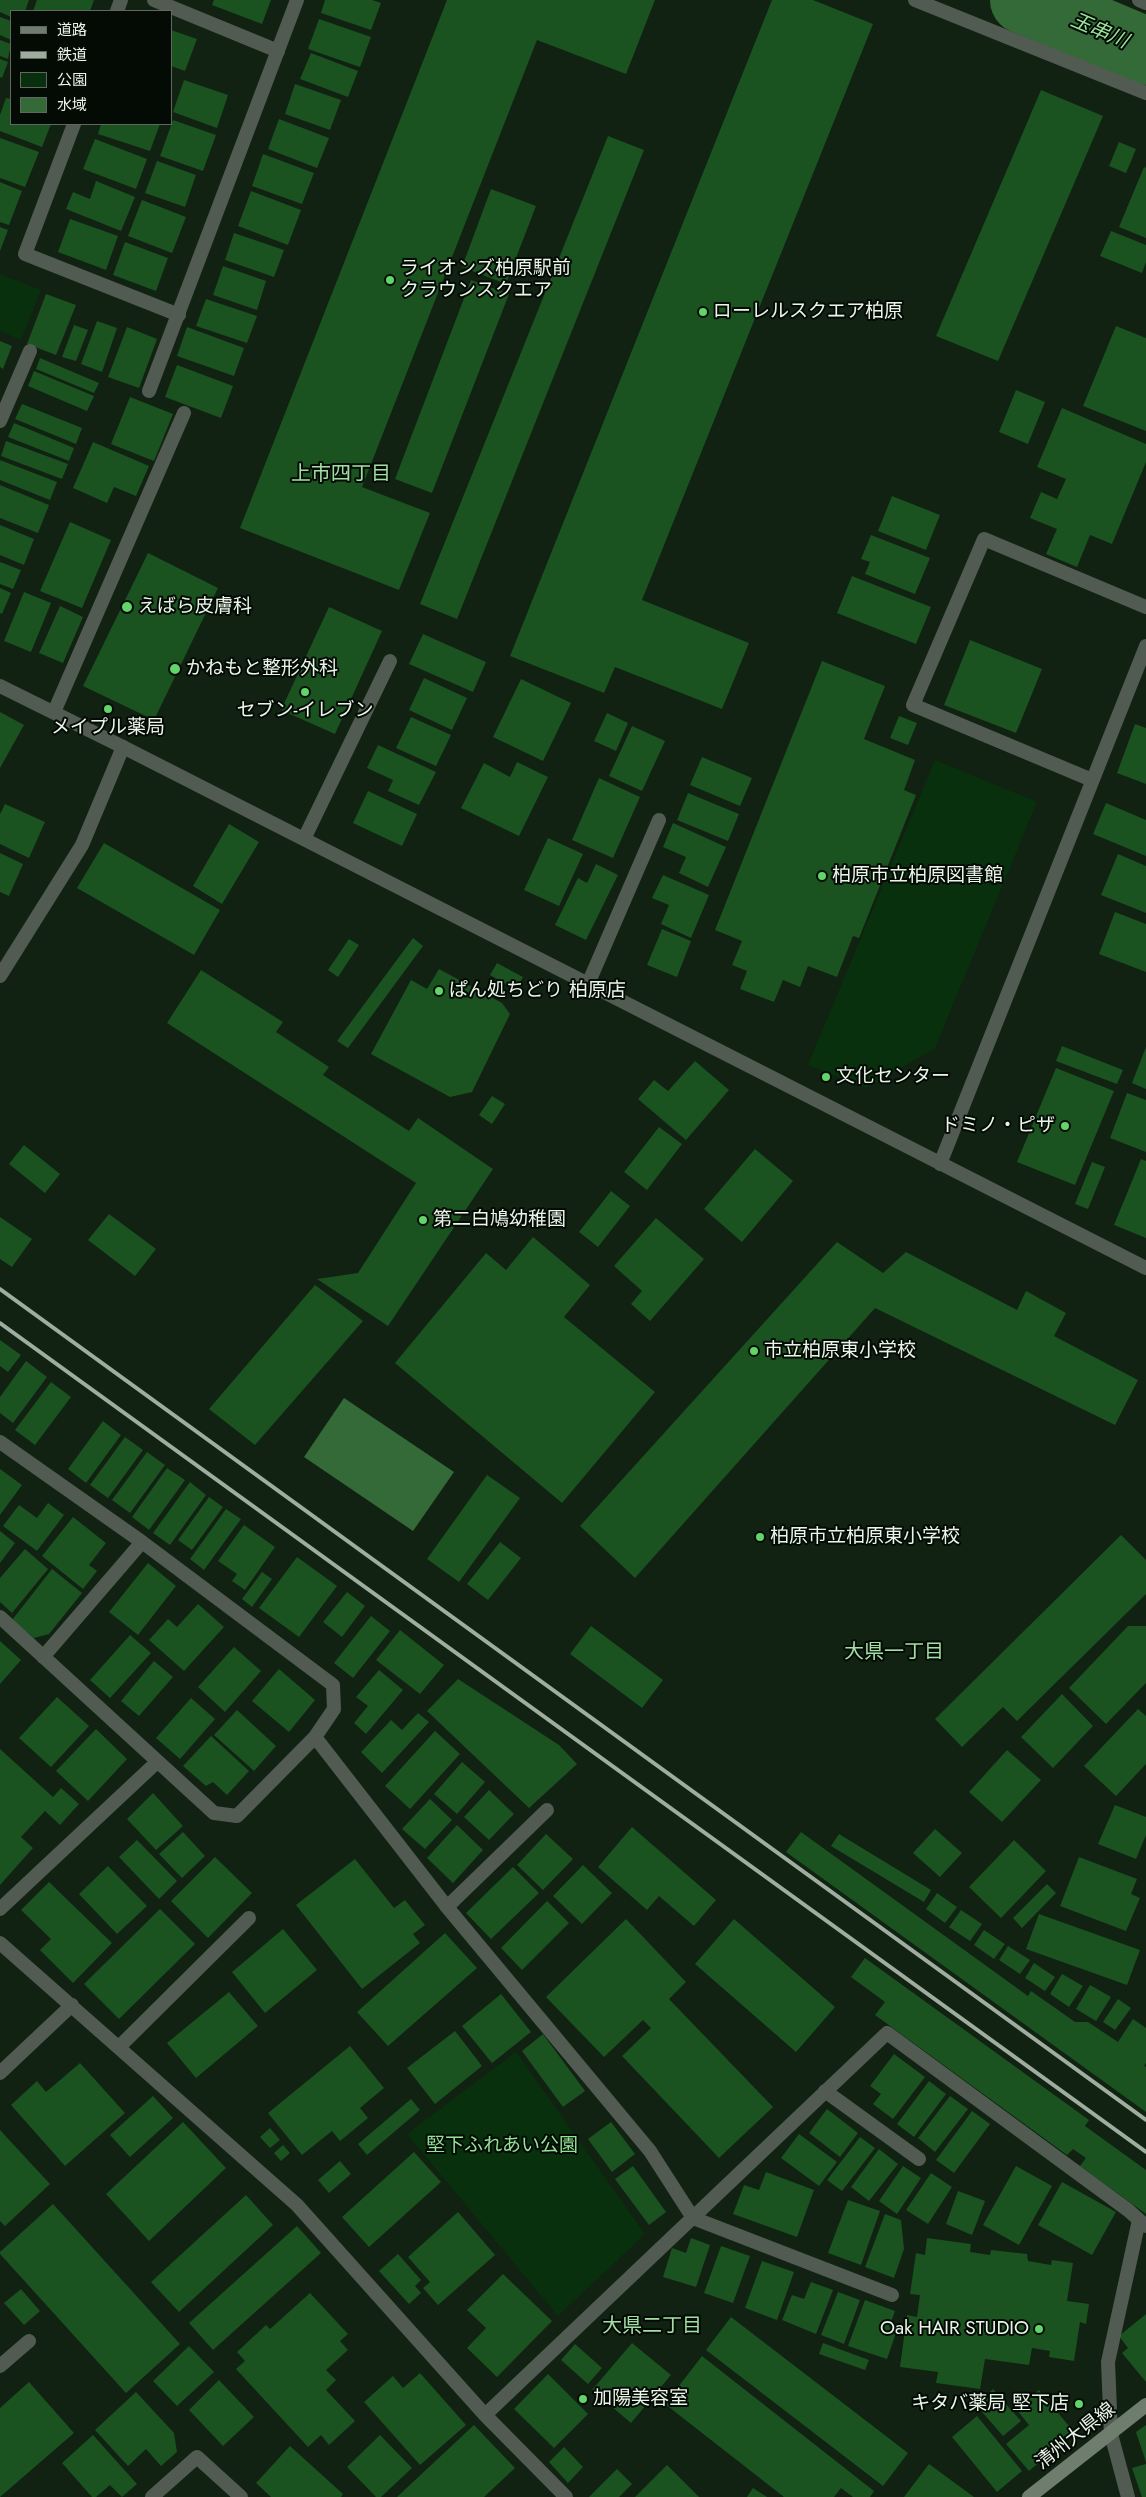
<!DOCTYPE html>
<html>
<head>
<meta charset="utf-8">
<style>
	body { margin:0 }
	#map { position:relative; width:1146px; height:2497px; overflow:hidden; background:#112212; font-family:Jost,"Noto Sans JP",sans-serif }
	canvas { display:block }
	.legend { position:absolute; left:10px; top:10px; width:162px; height:115px; box-sizing:border-box; background:#040a04; border:1px solid #606860; margin:0; padding:6px 9px; list-style:none; font-size:15px; color:#e9f5e9 }
	.legend li { display:flex; align-items:center; gap:10px; height:25px }
	.legend b { width:25px; border:1px solid #606860 }
</style>
</head>
<body>
<div id="map">
<canvas width="1146" height="2497"></canvas>
<ul class="legend">
<li><b style="height:6px;background:#6f7d6f"></b>道路</li>
<li><b style="height:6px;background:#9fad9f"></b>鉄道</li>
<li><b style="height:14px;background:#08300d"></b>公園</li>
<li><b style="height:14px;background:#346a37"></b>水域</li>
</ul>
</div>
<script>
const c = document.querySelector('canvas').getContext('2d');
c.lineJoin = 'round';
function fillPath(path, color) {
  c.fillStyle = color;
  c.fill(path, 'evenodd');
}
function poly(rows) {
  const path = new Path2D();
  for (const r of rows) {
    path.moveTo(r[0], r[1]);
    for (let i = 2; i < r.length; i += 2) path.lineTo(r[i], r[i + 1]);
  }
  return path;
}
function strokePath(path, color, width, dash) {
  c.strokeStyle = color;
  c.lineWidth = width;
  c.lineCap = dash ? 'butt' : 'round';
  c.setLineDash(dash || []);
  c.stroke(path);
}
function drawText(font, color, halo, rows, align = 'center') {
  c.font = font + ' Jost,"Noto Sans JP",sans-serif';
  c.lineWidth = 4;
  c.setLineDash([]);
  c.textBaseline = 'middle';
  c.strokeStyle = halo;
  c.fillStyle = color;
  for (const [text, x, y, turn = 0] of rows) {
    c.save();
    c.translate(x, y);
    c.rotate((+turn || 0) * Math.PI / 180);
    c.textAlign = isNaN(turn) ? turn : align;
    if (halo) c.strokeText(text, 0, 0);
    c.fillText(text, 0, 0);
    c.restore();
  }
}
const green = poly([
	[0,274,41,290,21,340,0,331],
	[935,760,1037,802,935,1048,866,1088,808,1065],
	[516,2052,645,2234,558,2316,407,2134]
]);
const water = poly([
	[344,1398,454,1472,413,1531,304,1457]
]);
const river = poly([
	[1024,0,1146,51]
]);
const building = poly([
	[0,0,29,0,25,11,11,11,11,17,0,12],
	[37,0,94,0,90,11,33,11],
	[214,0,271,0,262,24,212,5],
	[325,0,372,0,381,3,371,30,321,13],
	[447,0,655,0,626,74,537,40,362,487,430,513,399,590,240,528],
	[772,0,813,0,873,24,642,600,749,643,722,709,615,667,604,693,510,656],
	[0,17,11,21,11,40,0,35],
	[319,19,371,37,360,67,308,49],
	[171,30,197,39,185,71,171,66],
	[0,40,11,44,8,59,0,56],
	[311,53,358,71,348,97,300,79],
	[0,59,8,62,2,78,0,77],
	[184,80,228,95,217,128,173,112],
	[295,84,341,100,330,130,285,114],
	[1041,90,1103,116,998,361,936,336],
	[6,98,11,99,11,124,51,124,42,147,0,131,0,115],
	[279,119,329,138,317,168,268,149],
	[173,120,216,135,203,171,160,156],
	[101,124,160,124,150,151,98,134],
	[608,136,644,150,457,619,420,604],
	[0,138,39,152,25,187,0,178],
	[95,139,147,159,136,189,83,169],
	[1119,142,1136,149,1126,173,1109,166],
	[263,154,314,173,302,204,252,186],
	[157,161,196,175,185,207,145,193],
	[1144,167,1146,168,1146,238,1119,227],
	[96,181,135,197,121,231,66,209,73,192,90,199],
	[0,182,22,191,9,225,0,222],
	[491,189,536,206,506,284,462,267],
	[251,191,301,210,288,245,238,226],
	[142,200,186,217,172,253,128,236],
	[70,219,118,236,106,270,58,252],
	[0,227,8,230,0,251],
	[1111,231,1146,245,1146,262,1142,273,1100,256],
	[234,233,284,250,274,277,225,260],
	[125,242,168,258,156,291,113,275],
	[223,266,266,281,257,310,213,295],
	[471,280,509,294,432,493,395,479],
	[46,294,76,305,56,355,27,344],
	[206,299,257,316,247,343,196,326],
	[97,321,117,328,102,372,81,364],
	[74,325,88,330,76,361,62,357],
	[1116,326,1146,338,1146,431,1083,406],
	[127,327,157,339,139,388,108,377],
	[187,327,244,348,234,376,177,356],
	[0,341,12,346,3,369,0,367],
	[40,358,99,383,94,393,36,369],
	[177,365,233,386,221,418,165,397],
	[34,371,94,396,87,411,28,386],
	[1016,390,1045,402,1028,444,999,432],
	[130,397,173,414,154,461,111,444],
	[22,404,82,428,76,444,15,419],
	[1062,408,1146,444,1146,462,1112,544,1090,535,1077,567,1046,554,1057,529,1030,518,1041,492,1057,499,1066,479,1037,467],
	[14,423,74,448,69,461,8,437],
	[6,441,68,464,62,479,1,456],
	[93,442,149,466,136,496,114,487,107,503,73,488],
	[0,460,57,482,50,500,0,480],
	[0,485,49,505,38,533,0,518],
	[892,496,940,515,926,550,878,531],
	[70,522,111,540,82,608,40,591],
	[0,525,34,539,24,565,0,555],
	[871,535,930,558,915,594,865,574,870,562,861,559],
	[148,553,218,588,154,720,83,686],
	[0,562,21,570,13,589,0,584],
	[852,576,931,607,916,644,837,613],
	[0,588,11,593,2,614,0,613],
	[24,592,51,603,31,652,4,641],
	[60,606,83,617,63,663,39,653],
	[329,607,382,631,335,734,281,710],
	[423,634,486,662,473,692,409,664],
	[970,640,1042,669,1016,733,944,705],
	[822,661,885,686,864,739,915,760,904,790,916,795,859,938,853,936,837,977,808,966,800,987,783,980,774,1002,740,989,747,971,732,965,742,941,715,930],
	[424,678,467,698,452,730,409,710],
	[521,679,571,703,543,761,493,737],
	[0,712,24,725,0,768],
	[607,713,628,723,616,751,594,741],
	[899,716,917,723,908,745,890,738],
	[411,717,451,735,436,766,396,748],
	[1135,724,1146,728,1146,784,1117,773],
	[632,726,665,741,642,791,609,776],
	[378,745,436,772,419,805,388,791,393,780,367,768],
	[702,757,752,778,740,806,690,785],
	[517,762,548,777,519,836,461,808,484,763,510,777],
	[599,778,640,797,613,858,572,840],
	[368,791,417,814,402,846,353,823],
	[688,793,739,814,728,841,677,820],
	[1106,803,1146,820,1146,856,1093,834],
	[5,804,45,822,29,858,0,844,0,814],
	[673,823,726,847,708,887,679,873,686,857,663,847],
	[229,824,259,842,222,904,193,886],
	[548,838,583,854,559,906,524,890],
	[104,843,220,910,194,955,77,888],
	[0,853,23,864,9,896,0,892],
	[1118,854,1146,866,1146,913,1101,895],
	[596,864,618,875,586,940,555,925,578,878,587,883],
	[663,875,709,895,691,938,661,924,669,905,652,898],
	[1115,912,1146,924,1146,972,1099,954],
	[662,929,691,941,677,977,647,965],
	[413,938,423,946,348,1048,337,1041],
	[349,939,359,945,338,977,328,970],
	[497,963,523,977,516,990,490,975],
	[439,969,502,1003,510,1014,472,1092,450,1097,371,1054,411,980,427,989],
	[201,970,283,1022,276,1032,329,1067,323,1075,409,1131,418,1118,493,1169,388,1326,317,1279,358,1273,416,1183,167,1023],
	[1062,1046,1123,1070,1117,1084,1056,1061],
	[1146,1047,1146,1089,1132,1083],
	[695,1061,729,1090,686,1140,638,1099,654,1080,668,1091],
	[1056,1068,1114,1091,1075,1185,1017,1162],
	[1127,1093,1146,1100,1146,1152,1110,1138],
	[492,1096,505,1104,492,1124,479,1115],
	[659,1127,682,1144,647,1190,624,1172],
	[24,1145,60,1174,45,1193,9,1164],
	[755,1149,793,1181,742,1242,704,1209],
	[1141,1159,1146,1161,1146,1238,1114,1225],
	[1092,1162,1105,1167,1088,1209,1075,1204],
	[611,1191,630,1206,598,1247,579,1232],
	[109,1214,156,1249,135,1276,88,1240],
	[0,1217,32,1239,12,1267,0,1259],
	[656,1218,704,1259,650,1321,631,1304,642,1291,614,1266],
	[533,1237,590,1285,564,1317,655,1392,562,1503,395,1363,486,1253,506,1270],
	[837,1242,883,1273,906,1252,1017,1310,1026,1291,1066,1313,1054,1336,1138,1380,1115,1425,875,1308,635,1578,580,1526],
	[315,1285,363,1321,255,1445,209,1409],
	[0,1340,21,1355,8,1372,0,1366],
	[26,1361,47,1377,13,1423,0,1413,0,1397],
	[51,1382,71,1397,35,1445,15,1430],
	[103,1421,121,1435,86,1483,68,1469],
	[125,1437,143,1450,108,1498,90,1485],
	[147,1452,165,1465,130,1513,112,1500],
	[167,1468,185,1480,149,1530,132,1517],
	[0,1469,22,1485,0,1515],
	[487,1475,520,1498,459,1582,427,1559],
	[190,1482,206,1495,170,1545,153,1533],
	[209,1497,223,1507,192,1550,178,1540],
	[48,1503,64,1515,37,1551,3,1526,19,1505,37,1518],
	[226,1509,241,1519,204,1570,190,1559],
	[73,1517,106,1543,89,1565,97,1571,83,1589,42,1556],
	[244,1525,275,1547,245,1590,232,1581,237,1574,218,1561],
	[0,1531,15,1543,0,1563],
	[1121,1535,1146,1560,1146,1594,1017,1721,1003,1707,962,1747,935,1719],
	[500,1542,521,1558,488,1600,467,1584],
	[25,1549,48,1569,12,1613,0,1602,0,1578],
	[297,1557,337,1586,299,1637,259,1608],
	[148,1563,176,1586,138,1635,109,1612],
	[52,1569,82,1593,49,1634,34,1638,12,1620],
	[262,1572,272,1579,252,1607,242,1599],
	[347,1592,365,1606,342,1637,323,1622],
	[198,1604,224,1627,184,1671,149,1640,168,1619,177,1627],
	[371,1616,390,1631,353,1678,334,1663],
	[591,1626,663,1680,642,1708,570,1654],
	[1128,1626,1146,1626,1146,1683,1106,1724,1069,1688],
	[400,1630,444,1665,420,1694,376,1660],
	[130,1635,151,1653,110,1698,90,1680],
	[0,1641,21,1660,0,1684],
	[234,1647,261,1671,225,1712,198,1687],
	[154,1661,173,1677,139,1716,121,1701],
	[279,1669,315,1700,289,1732,252,1701],
	[379,1670,403,1690,366,1734,354,1723,368,1706,356,1697],
	[458,1679,559,1745,577,1764,529,1808,427,1711],
	[1062,1694,1093,1726,1053,1768,1021,1737],
	[57,1697,89,1726,51,1767,19,1738],
	[191,1698,215,1719,180,1759,156,1738],
	[1138,1709,1146,1716,1146,1764,1116,1796,1084,1766],
	[237,1710,276,1746,254,1771,214,1735],
	[418,1713,429,1722,382,1773,361,1752,391,1720,402,1730],
	[96,1729,127,1759,88,1801,56,1771],
	[435,1731,460,1754,410,1809,385,1786],
	[211,1736,249,1771,227,1795,213,1782,206,1786,183,1766],
	[0,1749,53,1797,61,1788,79,1804,60,1825,45,1811,21,1837,33,1848,0,1885],
	[1007,1750,1041,1780,1002,1822,969,1792],
	[462,1762,485,1782,457,1814,434,1794],
	[489,1790,514,1814,489,1840,464,1817],
	[153,1793,183,1826,156,1850,127,1819],
	[430,1799,452,1820,425,1849,402,1829],
	[1115,1805,1146,1817,1146,1835,1136,1859,1098,1844],
	[457,1825,483,1850,453,1883,427,1858],
	[632,1827,716,1900,694,1926,659,1896,647,1910,598,1867],
	[935,1829,962,1853,940,1877,913,1853],
	[183,1832,205,1856,182,1878,159,1854],
	[801,1832,1028,1996,1031,1991,1075,2022,1088,2022,1118,2042,1133,2019,1146,2028,1146,2063,1144,2066,1146,2067,1146,2112,786,1852],
	[546,1834,573,1859,543,1890,517,1865],
	[839,1834,931,1890,924,1902,831,1846],
	[137,1840,177,1881,159,1899,119,1857],
	[1014,1840,1046,1871,1001,1918,969,1887],
	[215,1857,252,1893,208,1938,171,1901],
	[1079,1857,1137,1879,1131,1894,1140,1898,1126,1931,1060,1906],
	[355,1859,394,1908,405,1900,425,1925,413,1934,420,1943,362,1989,296,1905],
	[583,1865,612,1893,582,1924,553,1896],
	[108,1866,147,1906,117,1934,79,1894],
	[513,1867,539,1893,491,1939,466,1913],
	[49,1882,112,1943,73,1983,40,1950,51,1939,21,1910],
	[1047,1884,1056,1893,1022,1928,1013,1918],
	[937,1893,957,1907,945,1923,926,1909],
	[547,1901,569,1923,522,1970,501,1948],
	[160,1909,195,1944,119,2019,84,1984],
	[961,1910,982,1924,970,1941,949,1927],
	[1039,1914,1140,1950,1127,1985,1026,1949],
	[626,1919,686,1982,669,1999,773,2107,719,2158,622,2056,651,2028,643,2020,604,2057,546,1997],
	[734,1919,835,2007,796,2052,695,1964],
	[283,1929,317,1970,265,2013,232,1972],
	[984,1930,1005,1944,994,1959,974,1945],
	[445,1933,477,1968,388,2046,357,2012],
	[1008,1946,1030,1960,1020,1974,999,1960],
	[865,1958,1089,2120,1085,2126,1146,2170,1146,2214,1080,2166,1086,2158,1073,2149,1067,2155,875,2015,885,2002,851,1977],
	[1034,1963,1055,1977,1045,1991,1025,1978],
	[1062,1974,1083,1986,1069,2007,1050,1994],
	[1090,1985,1111,1997,1096,2021,1076,2009],
	[229,1992,258,2026,196,2078,167,2043],
	[501,1994,531,2032,492,2063,462,2026],
	[1118,1999,1131,2008,1115,2030,1103,2022],
	[455,2031,482,2066,435,2104,407,2068],
	[543,2034,585,2091,563,2107,522,2051],
	[350,2046,384,2088,360,2108,368,2118,340,2141,332,2131,302,2155,268,2113],
	[894,2054,925,2077,893,2119,873,2104,881,2094,870,2086],
	[80,2063,125,2113,65,2166,11,2105,37,2081,46,2092],
	[929,2081,946,2094,914,2137,897,2124],
	[153,2096,173,2118,130,2157,110,2135],
	[950,2096,968,2109,935,2152,918,2138],
	[411,2099,420,2110,367,2155,358,2144],
	[827,2109,858,2133,840,2157,809,2133],
	[972,2111,990,2124,954,2173,936,2160],
	[183,2122,226,2168,149,2241,106,2194],
	[611,2122,635,2154,612,2172,588,2139],
	[270,2128,280,2140,270,2148,260,2137],
	[0,2130,50,2184,5,2226,0,2221],
	[799,2134,837,2162,819,2186,781,2158],
	[860,2137,875,2148,842,2191,827,2180],
	[283,2145,290,2153,281,2161,274,2153],
	[879,2149,898,2164,869,2201,851,2187],
	[414,2152,441,2182,369,2247,342,2217],
	[340,2161,351,2174,329,2193,318,2180],
	[633,2166,666,2212,649,2225,615,2179],
	[903,2166,921,2178,897,2214,879,2201],
	[1016,2166,1052,2186,1019,2245,983,2225],
	[766,2172,814,2190,797,2237,733,2214,744,2185,759,2190],
	[931,2173,952,2187,928,2224,906,2210],
	[1062,2182,1116,2212,1092,2255,1038,2225],
	[958,2191,985,2201,972,2235,946,2224],
	[246,2195,273,2225,179,2312,151,2282],
	[848,2200,880,2211,861,2265,828,2253],
	[53,2204,180,2344,126,2393,0,2254,0,2252],
	[458,2212,495,2255,438,2305,423,2288,430,2282,408,2257],
	[885,2214,901,2220,904,2249,894,2278,865,2267],
	[297,2226,321,2253,213,2350,189,2323],
	[691,2238,710,2245,696,2287,663,2277,672,2248,686,2253],
	[927,2238,971,2244,970,2252,990,2255,991,2250,1027,2254,1028,2261,1051,2265,1052,2260,1073,2263,1067,2301,1089,2304,1086,2324,1080,2322,1074,2361,1049,2357,1050,2351,1032,2348,1029,2365,985,2359,980,2389,936,2383,938,2372,900,2367,907,2315,917,2317,920,2295,910,2294,916,2253,925,2255],
	[721,2246,750,2256,733,2303,704,2293],
	[398,2254,421,2280,415,2286,421,2293,409,2304,379,2271],
	[762,2261,794,2272,777,2320,745,2308],
	[503,2274,552,2321,497,2377,467,2348,486,2328,467,2310],
	[811,2282,833,2290,816,2334,782,2320,792,2295,804,2299],
	[21,2289,40,2311,24,2325,4,2303],
	[838,2292,860,2300,844,2344,821,2335],
	[310,2293,348,2334,340,2341,348,2350,326,2370,336,2380,326,2390,355,2421,329,2445,321,2435,308,2447,236,2369,245,2361,237,2352,266,2325,270,2329],
	[865,2300,895,2311,889,2327,897,2330,887,2359,848,2346],
	[1146,2314,1146,2382,1122,2353,1128,2348,1119,2336],
	[731,2317,908,2453,883,2486,706,2350],
	[632,2343,671,2375,631,2423,592,2390],
	[823,2343,869,2360,865,2370,819,2354],
	[575,2344,602,2368,588,2384,561,2360],
	[189,2346,214,2372,177,2406,153,2381],
	[702,2356,874,2491,870,2497,853,2497,841,2488,834,2497,784,2497,665,2404],
	[420,2373,466,2425,420,2465,364,2402,393,2376,403,2388],
	[548,2374,588,2414,554,2448,514,2409],
	[219,2380,254,2417,223,2446,189,2410],
	[29,2382,74,2433,0,2497,0,2408],
	[993,2389,1021,2421,1003,2436,976,2405],
	[1039,2390,1074,2432,1029,2471,1006,2444,1029,2425,1016,2409],
	[136,2392,174,2433,177,2452,161,2466,146,2449,128,2466,95,2430],
	[977,2416,1022,2471,997,2492,952,2437],
	[474,2425,515,2468,484,2497,397,2497],
	[1146,2425,1146,2462,1136,2432],
	[93,2435,137,2484,122,2497,110,2485,96,2497,92,2497,62,2463],
	[380,2435,412,2468,381,2497,376,2497,347,2467],
	[290,2446,343,2494,341,2497,271,2497,256,2483],
	[564,2447,583,2467,568,2483,549,2462],
	[929,2464,974,2497,904,2497],
	[1146,2464,1146,2497,1142,2497,1132,2468],
	[667,2465,699,2497,635,2497],
	[617,2469,632,2484,619,2497,589,2497],
	[753,2488,767,2497,747,2497]
]);
const service = poly([
	[154,0,278,51],
	[304,839,390,661],
	[588,984,659,820],
	[447,1907,547,1810],
	[119,2047,249,1918],
	[825,2091,919,2159],
	[0,2366,29,2341]
]);
const minor = poly([
	[915,0,1146,93],
	[1139,0,1146,3],
	[117,11,121,0],
	[74,124,25,254,179,315],
	[149,391,297,0],
	[0,421,30,351],
	[54,712,184,413],
	[1092,780,913,705,984,539,1146,607],
	[0,976,82,845,123,747],
	[0,1442,142,1542,333,1685,334,1709,315,1737,237,1816,214,1813,0,1617],
	[43,1657,142,1542],
	[315,1737,447,1907,650,2151,693,2218,892,2295],
	[0,1909,157,1762],
	[0,1943,297,2205,485,2415,566,2497],
	[0,2073,72,2005],
	[485,2415,887,2033,1128,2210,1146,2226],
	[152,2497,197,2457,241,2497],
	[1128,2497,1111,2434,1108,2362,1139,2220]
]);
const tertiary = poly([
	[0,686,123,747,1146,1268],
	[940,1164,1146,646]
]);
const secondary = poly([
	[1029,2497,1146,2405]
]);
const rail = poly([
	[0,1289,1146,2120],
	[0,1323,1146,2152]
]);
const markers = [
	[390,280,5,"#61d56a"],
	[703,312,5,"#61d56a"],
	[127,607,6,"#61d56a"],
	[175,669,6,"#61d56a"],
	[305,692,5,"#61d56a"],
	[108,709,5,"#61d56a"],
	[822,876,5,"#61d56a"],
	[439,991,5,"#61d56a"],
	[826,1077,5,"#61d56a"],
	[1065,1126,5,"#61d56a"],
	[423,1220,5,"#61d56a"],
	[754,1351,5,"#61d56a"],
	[760,1537,5,"#61d56a"],
	[1039,2329,5,"#61d56a"],
	[583,2399,5,"#61d56a"],
	[1079,2404,5,"#61d56a"]
];
const poiNames = [
	["ライオンズ柏原駅前",400,269],
	["クラウンスクエア",400,291],
	["ローレルスクエア柏原",713,312],
	["えばら皮膚科",138,607],
	["かねもと整形外科",186,669],
	["セブン-イレブン",305,711,"center"],
	["メイプル薬局",108,728,"center"],
	["柏原市立柏原図書館",832,876],
	["ぱん処ちどり 柏原店",449,991],
	["文化センター",836,1077],
	["ドミノ・ピザ",1055,1126,"right"],
	["第二白鳩幼稚園",433,1220],
	["市立柏原東小学校",764,1351],
	["柏原市立柏原東小学校",770,1537],
	["Oak HAIR STUDIO",1029,2329,"right"],
	["加陽美容室",593,2399],
	["キタバ薬局 堅下店",1069,2404,"right"]
];
const parkNames = [
	["堅下ふれあい公園",502,2146]
];
const streetNames = [
	["清州大県線",1076,2437,-38]
];
const waterNames = [
	["玉串川",1099,32,23]
];
const neighbourhoodNames = [
	["上市四丁目",341,475],
	["大県一丁目",894,1653],
	["大県二丁目",652,2327]
];
fillPath(green, '#08300d');
fillPath(water, '#346a37');
strokePath(river, '#346a37', 68);
fillPath(building, '#1a5220');
strokePath(service, '#525b52', 14);
strokePath(minor, '#525b52', 14);
strokePath(tertiary, '#525b52', 14);
strokePath(secondary, '#6f7d6f', 14);
strokePath(rail, '#9fad9f', 4);
for (const [x, y, r, color] of markers) {
  const dot = new Path2D();
  dot.arc(x, y, r, 0, 2 * Math.PI);
  c.fillStyle = color;
  c.fill(dot);
  strokePath(dot, '#040a04', 2);
}
drawText('19px', '#e9f5e9', '#040a04', poiNames, 'left');
drawText('19px', '#94e197', '#040a04', parkNames);
drawText('19px', '#e9f5e9', '#040a04', streetNames);
drawText('italic 20px', '#97e59a', '#040a04', waterNames);
drawText('20px', '#a3dea4', '#040a04', neighbourhoodNames);
</script>
</body>
</html>
